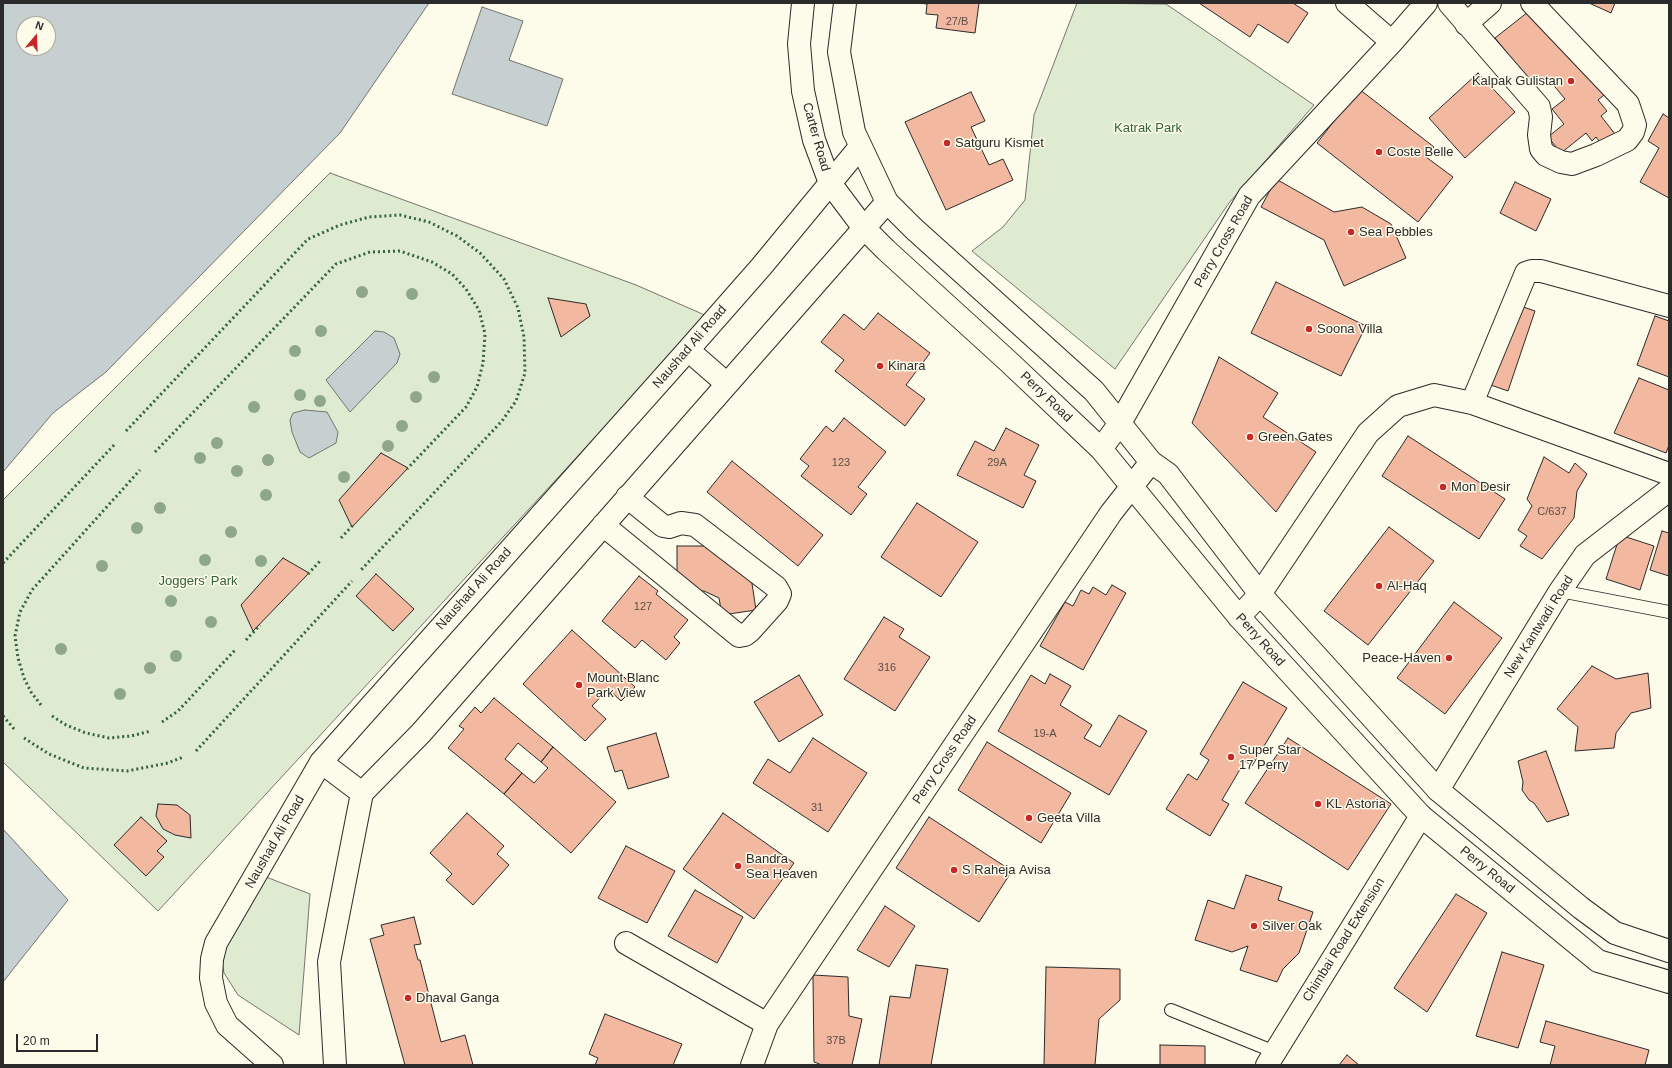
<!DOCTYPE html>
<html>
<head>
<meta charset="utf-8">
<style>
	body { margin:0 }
	#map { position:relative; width:1672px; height:1068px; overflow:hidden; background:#fdfbea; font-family:Arial,sans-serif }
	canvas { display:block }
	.frame { position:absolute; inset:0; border:4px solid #2b2b2b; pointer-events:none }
	.north { position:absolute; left:16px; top:16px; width:40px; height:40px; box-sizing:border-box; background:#fdfbea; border:1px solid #a9a89e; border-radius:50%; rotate:19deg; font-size:11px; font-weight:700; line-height:16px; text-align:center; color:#2b2b2b }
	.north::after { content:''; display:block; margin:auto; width:14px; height:18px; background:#c62828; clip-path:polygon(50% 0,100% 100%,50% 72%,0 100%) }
	.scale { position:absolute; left:16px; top:1034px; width:82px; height:18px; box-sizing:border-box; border:2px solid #2b2b2b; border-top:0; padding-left:5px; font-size:12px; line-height:14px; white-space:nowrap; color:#2b2b2b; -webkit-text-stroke:3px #fdfbea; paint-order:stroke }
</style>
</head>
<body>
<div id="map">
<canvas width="1672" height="1068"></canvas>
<div class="frame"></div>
<div class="north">N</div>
<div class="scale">20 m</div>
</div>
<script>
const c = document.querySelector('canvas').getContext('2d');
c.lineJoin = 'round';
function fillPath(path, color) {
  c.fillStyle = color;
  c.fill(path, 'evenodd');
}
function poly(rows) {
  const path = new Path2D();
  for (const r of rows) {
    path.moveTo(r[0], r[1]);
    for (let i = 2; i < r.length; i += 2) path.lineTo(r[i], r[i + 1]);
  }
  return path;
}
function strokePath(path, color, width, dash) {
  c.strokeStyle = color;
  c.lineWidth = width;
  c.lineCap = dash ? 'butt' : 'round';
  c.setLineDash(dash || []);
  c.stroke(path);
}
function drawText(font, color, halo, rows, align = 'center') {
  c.font = font + ' Arial,sans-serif';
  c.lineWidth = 3;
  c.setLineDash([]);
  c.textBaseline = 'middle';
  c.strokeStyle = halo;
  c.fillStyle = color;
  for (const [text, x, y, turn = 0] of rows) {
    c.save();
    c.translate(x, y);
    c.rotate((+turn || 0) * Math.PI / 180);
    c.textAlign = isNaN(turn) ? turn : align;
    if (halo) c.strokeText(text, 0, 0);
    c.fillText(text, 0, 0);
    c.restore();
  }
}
const green = poly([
	[1077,3,1166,4,1314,105,1229,203,1115,369,972,251,1003,227,1025,200,1034,115,1077,3],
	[330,173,636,285,707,316,158,911,3,762,3,500,330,173],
	[266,877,310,894,299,1035,238,995,224,973,222,962,222,948,266,877]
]);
const water = poly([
	[3,3,429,3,340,133,106,372,53,413,3,472,3,3],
	[24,24,48,24,48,48,24,48,24,24],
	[482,7,523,21,509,60,563,79,547,126,452,94,482,7],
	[375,331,384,332,394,338,400,354,397,363,350,412,326,380,375,331],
	[305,410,327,412,338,432,336,443,309,458,300,452,292,432,290,420,293,413,305,410],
	[3,829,68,900,3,982,3,829]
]);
const building = poly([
	[918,3,979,3,975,33,936,28,938,15,926,14,927,4,918,3],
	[1199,3,1293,3,1308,13,1288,43,1258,24,1250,37,1199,3],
	[1589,3,1615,3,1611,13,1589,3],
	[1533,8,1604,95,1598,100,1607,111,1601,116,1615,134,1602,145,1596,137,1592,141,1586,133,1561,153,1548,137,1564,124,1552,109,1565,99,1546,76,1534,86,1495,38,1533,8],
	[1478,73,1515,112,1465,158,1429,118,1478,73],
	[1359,89,1434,147,1426,157,1453,177,1418,222,1317,143,1359,89],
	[971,92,985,121,971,127,989,165,1003,159,1013,180,946,210,905,122,971,92],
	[1663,114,1669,118,1669,198,1640,182,1659,148,1648,141,1663,114],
	[1276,179,1334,212,1362,207,1391,224,1406,258,1344,286,1324,240,1261,207,1276,179],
	[1515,182,1551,199,1536,231,1500,213,1515,182],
	[1276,282,1366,326,1341,376,1251,333,1276,282],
	[548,298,586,304,590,316,561,337,548,298],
	[1509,302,1535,311,1508,391,1482,382,1509,302],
	[878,313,930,353,906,385,925,399,905,426,835,371,844,360,821,342,844,314,864,330,878,313],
	[1655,316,1669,321,1669,377,1637,365,1655,316],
	[1219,357,1278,393,1263,417,1316,452,1276,512,1192,423,1219,357],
	[1639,378,1669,390,1669,445,1666,453,1614,433,1639,378],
	[844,418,886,452,858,487,867,494,851,515,801,476,809,466,800,459,826,426,833,432,844,418],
	[1006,428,1039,445,1024,475,1036,481,1023,508,957,475,975,441,994,451,1006,428],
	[1408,436,1505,499,1479,539,1382,476,1408,436],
	[381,453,408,468,352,527,339,500,381,453],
	[1544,457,1569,473,1575,463,1587,474,1577,491,1574,518,1542,559,1520,546,1527,536,1518,530,1532,506,1527,499,1544,457],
	[732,461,823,535,798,566,707,492,732,461],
	[917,503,978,542,941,597,881,557,917,503],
	[1389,527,1434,561,1368,645,1324,611,1389,527],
	[1662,531,1669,533,1669,576,1650,570,1662,531],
	[1620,535,1654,546,1640,590,1606,579,1620,535],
	[677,546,708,546,750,570,756,610,722,615,719,598,704,591,694,592,677,581,677,546],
	[283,558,309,573,253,631,241,605,283,558],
	[376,574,414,609,393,631,356,596,376,574],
	[639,576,658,591,656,594,688,620,674,637,680,643,666,660,642,640,635,648,602,621,639,576],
	[1112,585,1126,593,1083,670,1040,646,1065,602,1073,606,1081,590,1089,594,1093,587,1106,595,1112,585],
	[1454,602,1502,638,1445,714,1397,678,1454,602],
	[884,617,904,629,899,637,930,657,895,711,844,679,884,617],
	[572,630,635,687,621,701,608,689,592,706,606,719,585,741,523,684,572,630],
	[1592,666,1616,679,1648,673,1651,708,1631,713,1616,733,1614,748,1575,751,1578,727,1557,709,1592,666],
	[1050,674,1071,686,1060,705,1092,725,1084,738,1100,747,1119,715,1147,731,1109,795,998,731,1031,675,1045,684,1050,674],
	[799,675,823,715,779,742,754,702,799,675],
	[1243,682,1287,708,1252,766,1245,761,1222,800,1229,804,1210,836,1166,809,1188,774,1197,780,1209,760,1200,754,1243,682],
	[494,698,553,747,541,762,518,743,505,759,522,773,504,794,448,748,464,729,459,726,475,707,481,713,494,698],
	[656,733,669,777,628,789,622,770,615,772,607,747,656,733],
	[813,738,867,773,828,832,753,783,768,759,790,773,813,738],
	[1288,738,1391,804,1348,870,1245,803,1288,738],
	[987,742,1071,793,1041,843,958,790,987,742],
	[553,747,616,802,571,853,504,794,522,773,534,783,548,768,541,762,553,747],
	[1546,751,1569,815,1547,822,1534,803,1529,800,1522,790,1523,782,1518,761,1546,751],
	[158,804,177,805,190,815,191,838,175,835,163,829,156,816,158,804],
	[467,813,504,846,497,854,509,865,473,905,446,880,452,874,430,853,467,813],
	[723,813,794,863,754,919,683,869,723,813],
	[141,817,167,841,157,851,164,857,146,876,114,845,141,817],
	[929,817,1012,871,979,922,896,868,929,817],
	[626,846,675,871,647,923,598,898,626,846],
	[1246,875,1282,887,1278,900,1313,912,1299,953,1283,969,1277,982,1240,970,1248,946,1232,952,1195,940,1208,900,1234,909,1246,875],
	[695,890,743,917,717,963,668,936,695,890],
	[1456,894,1487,913,1427,1012,1394,988,1456,894],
	[885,906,915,926,889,967,857,950,885,906],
	[414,917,421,944,414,945,418,960,420,960,441,1042,465,1035,473,1065,405,1065,370,939,384,935,381,925,414,917],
	[1502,952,1544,965,1518,1048,1476,1036,1502,952],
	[916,965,948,969,931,1065,879,1065,890,996,910,998,916,965],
	[1046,967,1120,969,1120,1000,1099,1019,1095,1065,1044,1065,1046,967],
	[813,975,848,977,849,1016,862,1019,852,1065,822,1065,814,1062,813,975],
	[605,1014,682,1044,673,1065,595,1065,598,1058,589,1054,605,1014],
	[1546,1021,1649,1050,1645,1065,1550,1065,1555,1046,1540,1042,1546,1021],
	[1160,1045,1205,1046,1205,1065,1160,1065,1160,1045],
	[1347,1055,1359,1065,1339,1065,1347,1055]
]);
const service = poly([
	[1560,591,1669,612],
	[1171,1010,1275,1052]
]);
const minor = poly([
	[1347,3,1392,42],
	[1449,3,1539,107,1541,117,1539,135,1541,149,1546,155,1561,162,1572,164,1596,155,1627,140,1633,132,1635,125,1628,104,1532,3],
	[1466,24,1490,3],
	[688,350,727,384],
	[1472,403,1526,273,1532,271,1541,271,1669,306],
	[1101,449,1120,423,1249,196,1392,42,1426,3],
	[603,525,739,636,745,635,750,631,777,601,780,594,776,587,695,525,681,523,669,527,663,526,627,497],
	[1239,617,1260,594,1368,433,1398,406,1434,395,1472,403,1669,474],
	[321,762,362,793],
	[1438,790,1560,591,1585,555,1669,490],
	[626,943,767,1024],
	[272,1065,227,1025,216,1003,211,978,212,959,216,943,321,762,688,350,761,267,860,147],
	[335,1065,329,962,362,793,421,733,887,202],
	[752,1065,767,1024,1111,513,1151,462],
	[1267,1065,1421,816]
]);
const secondary = poly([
	[803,3,799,44,803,91,814,140,830,183,863,227,886,250,1009,362,1101,449,1239,617,1421,816,1598,961,1669,982],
	[845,3,839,52,854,132,887,202,913,228,1094,391,1151,462,1168,474,1260,594,1438,790,1581,908,1615,933,1669,951]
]);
const hedge = poly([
	[126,431,308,239,340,225,369,217,400,215,429,222,457,236,480,253,504,279,518,308,524,337,525,373,516,401,502,421,361,570],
	[155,452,336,264,370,252,400,251,432,262,452,274,466,289,479,310,485,334,483,363,477,387,466,407,407,469],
	[341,538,353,525],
	[3,563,115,444],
	[308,574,320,561],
	[246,640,260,625],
	[41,705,31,692,24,678,18,658,15,636,20,612,32,590,140,470],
	[3,716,15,730],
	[52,716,66,725,86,733,109,738,131,736,151,731],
	[162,722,178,711,236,649],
	[24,738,49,754,84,768,127,771,168,763,183,757],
	[196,751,352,581]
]);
const trees = [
	[362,292],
	[412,294],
	[321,331],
	[295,351],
	[434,377],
	[300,395],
	[416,397],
	[320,401],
	[254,407],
	[402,426],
	[217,443],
	[388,446],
	[200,458],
	[268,460],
	[237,471],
	[344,477],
	[266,495],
	[160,508],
	[137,528],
	[231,532],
	[205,560],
	[261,561],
	[102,566],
	[171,601],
	[211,622],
	[61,649],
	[176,656],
	[150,668],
	[120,694]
];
const markers = [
	[1571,81,4,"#c62828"],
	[947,143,4,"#c62828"],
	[1379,152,4,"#c62828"],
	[1351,232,4,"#c62828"],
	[1309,329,4,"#c62828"],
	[880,366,4,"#c62828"],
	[1250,437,4,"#c62828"],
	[1443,487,4,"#c62828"],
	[1379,586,4,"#c62828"],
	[1449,658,4,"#c62828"],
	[579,685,4,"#c62828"],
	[1231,757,4,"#c62828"],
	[1318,804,4,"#c62828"],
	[1029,818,4,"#c62828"],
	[738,866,4,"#c62828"],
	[954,870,4,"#c62828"],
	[1254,926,4,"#c62828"],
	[408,998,4,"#c62828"]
];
const numberNames = [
	["27/B",957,22],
	["123",841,463],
	["29A",997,463],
	["C/637",1552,512],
	["127",643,607],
	["316",887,668],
	["19-A",1045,734],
	["31",817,808],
	["37B",836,1041]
];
const poiNames = [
	["Kalpak Gulistan",1563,81,"right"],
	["Satguru Kismet",955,143],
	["Coste Belle",1387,152],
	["Sea Pebbles",1359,232],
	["Soona Villa",1317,329],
	["Kinara",888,366],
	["Green Gates",1258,437],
	["Mon Desir",1451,487],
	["Al-Haq",1387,586],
	["Peace-Haven",1441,658,"right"],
	["Mount Blanc",587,678],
	["Park View",587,693],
	["Super Star",1239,750],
	["17 Perry",1239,765],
	["KL Astoria",1326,804],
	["Geeta Villa",1037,818],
	["Bandra",746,859],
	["Sea Heaven",746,874],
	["S Raheja Avisa",962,870],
	["Silver Oak",1262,926],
	["Dhaval Ganga",416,998]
];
const parkNames = [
	["Katrak Park",1148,128],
	["Joggers' Park",198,581]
];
const streetNames = [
	["Carter Road",816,137,74],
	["Perry Cross Road",1224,242,-60],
	["Naushad Ali Road",690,347,-49],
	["Perry Road",1046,397,44],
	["Naushad Ali Road",474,589,-48],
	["New Kantwadi Road",1539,627,-58],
	["Perry Road",1260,640,48],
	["Perry Cross Road",945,760,-56],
	["Naushad Ali Road",275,842,-60],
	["Perry Road",1487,870,39],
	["Chimbai Road Extension",1344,940,-58]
];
fillPath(green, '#deebd1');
strokePath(green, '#74746e', 1);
fillPath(water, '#c7d0d0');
strokePath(water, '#74746e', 1);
fillPath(building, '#f2b8a0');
strokePath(building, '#2b2b2b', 1);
strokePath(service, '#2b2b2b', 14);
strokePath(minor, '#2b2b2b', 24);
strokePath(secondary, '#2b2b2b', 24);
strokePath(service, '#fdfbea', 12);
strokePath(minor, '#fdfbea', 22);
strokePath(secondary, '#fdfbea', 22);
strokePath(hedge, '#34623c', 3, [2, 3]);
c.fillStyle = '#8ea78a';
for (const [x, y] of trees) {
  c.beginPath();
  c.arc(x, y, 6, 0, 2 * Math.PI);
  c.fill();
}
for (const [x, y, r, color] of markers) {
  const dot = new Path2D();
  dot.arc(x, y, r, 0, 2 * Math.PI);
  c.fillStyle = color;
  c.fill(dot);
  strokePath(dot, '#fdfbea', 1.5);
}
drawText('11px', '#5d4e48', null, numberNames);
drawText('13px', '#2b2b2b', '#fdfbea', poiNames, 'left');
drawText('13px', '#34623c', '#fdfbea', parkNames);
drawText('13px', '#2b2b2b', '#fdfbea', streetNames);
</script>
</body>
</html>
